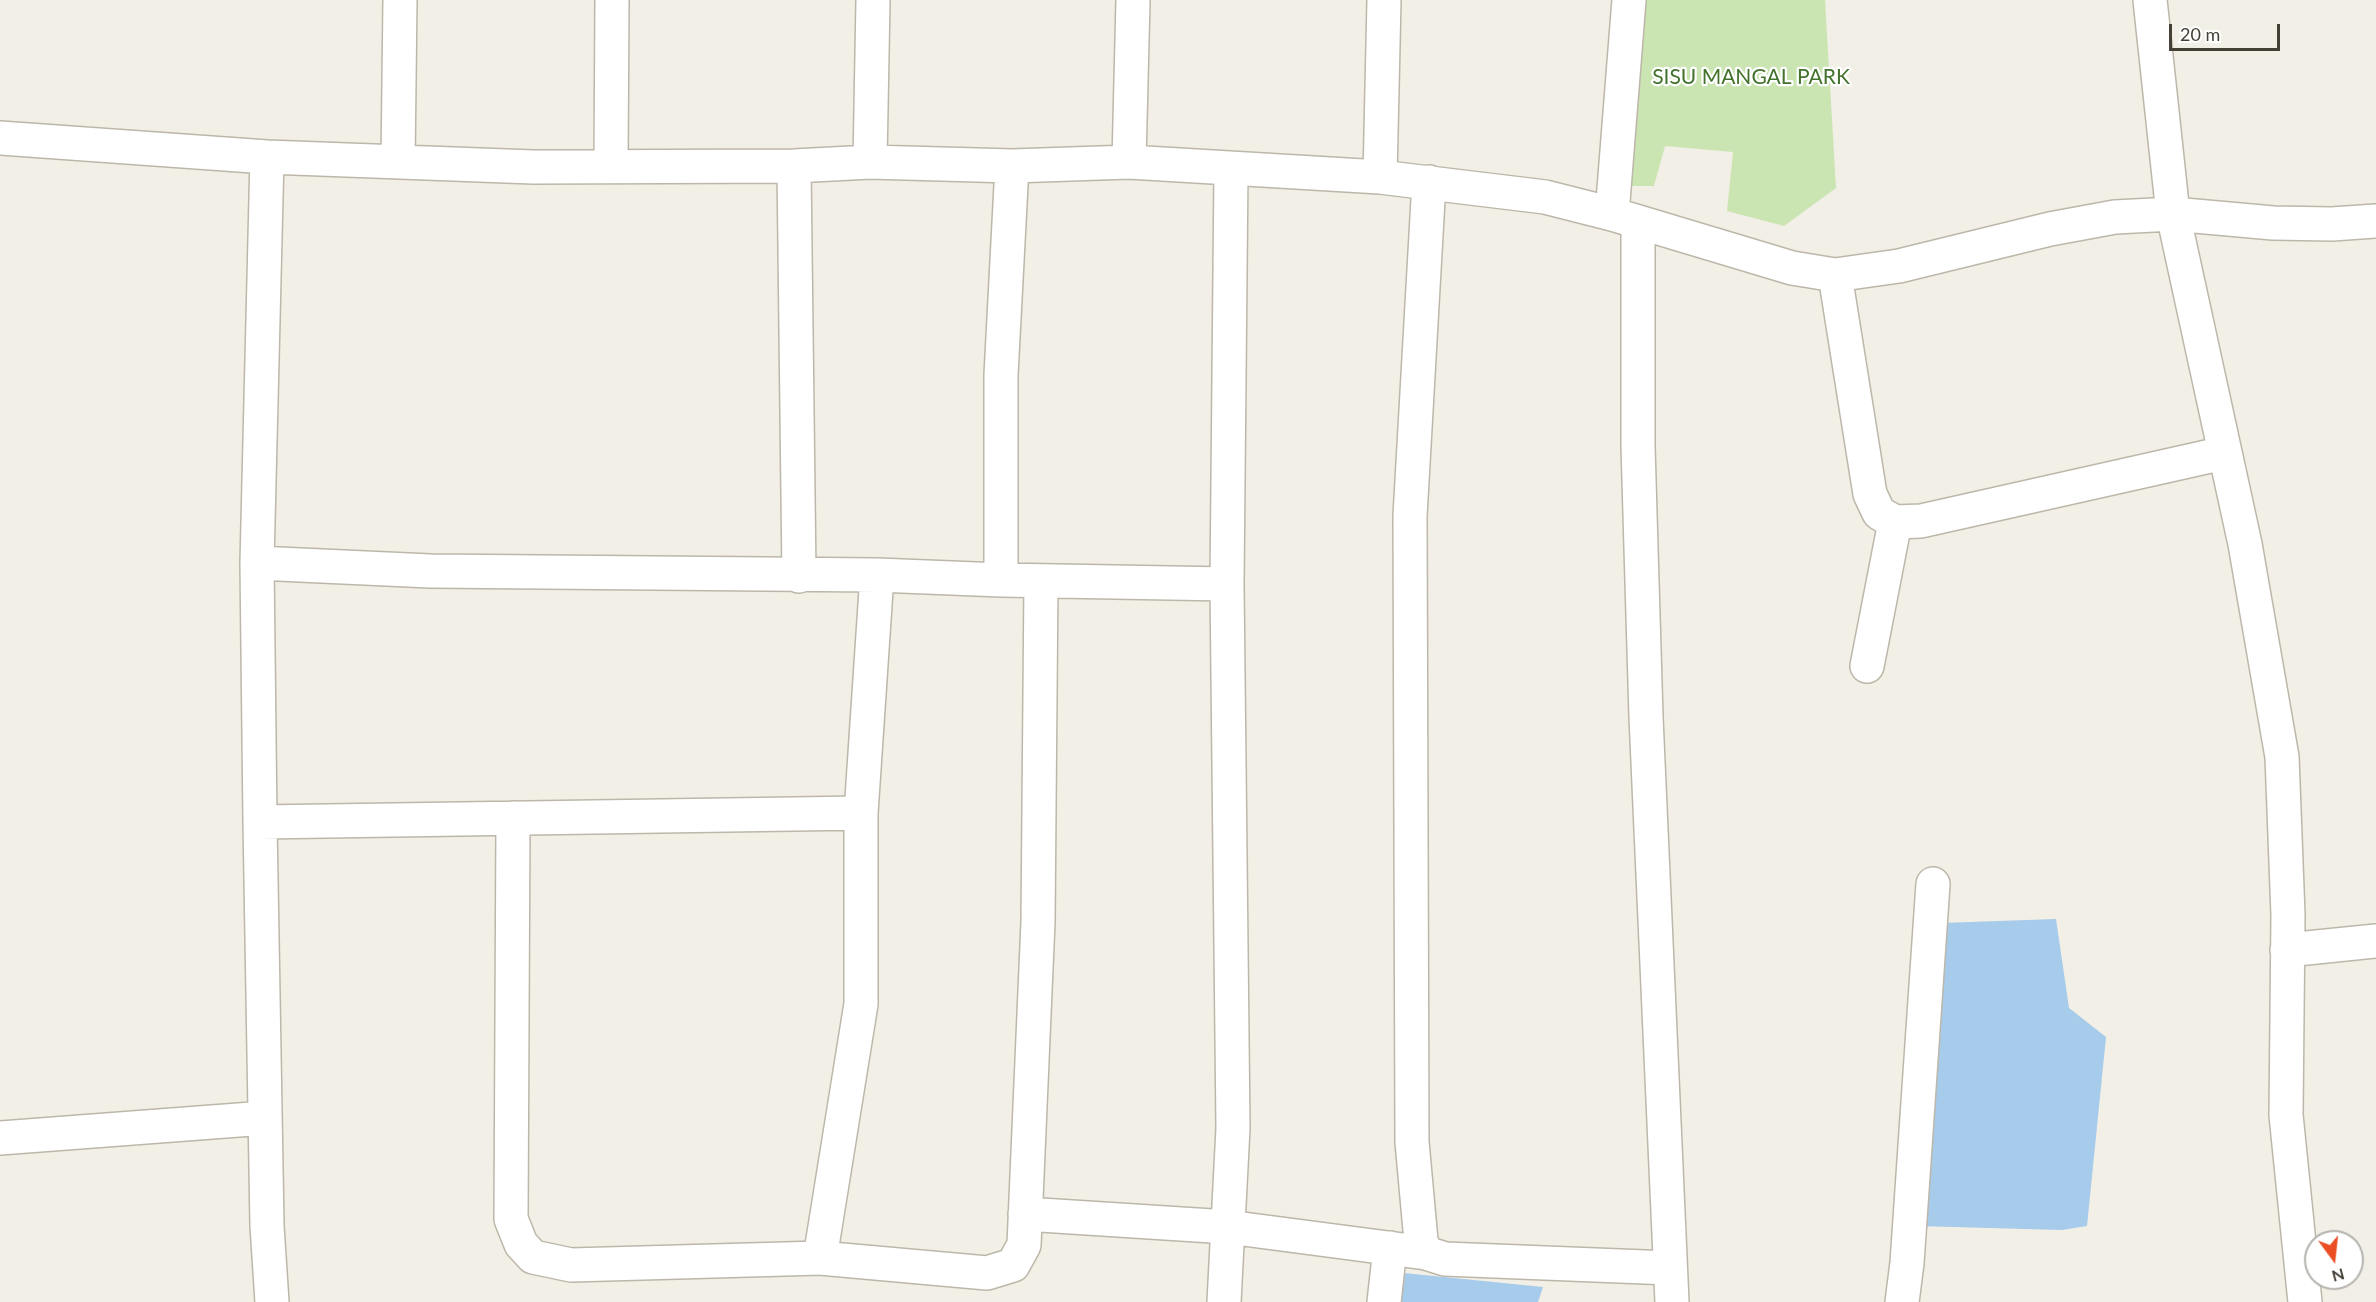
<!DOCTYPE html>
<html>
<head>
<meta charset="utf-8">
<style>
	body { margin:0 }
	#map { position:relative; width:2376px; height:1302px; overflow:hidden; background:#f2efe6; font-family:Lato,sans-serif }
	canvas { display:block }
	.north { position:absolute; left:2304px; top:1230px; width:60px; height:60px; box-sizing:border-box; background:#fff; border:2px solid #b4b3af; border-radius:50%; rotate:165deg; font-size:16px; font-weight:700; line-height:24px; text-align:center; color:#444036 }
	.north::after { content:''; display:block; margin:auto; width:21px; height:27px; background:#eb4e24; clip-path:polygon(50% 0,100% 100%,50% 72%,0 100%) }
	.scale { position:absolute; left:2169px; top:24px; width:111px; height:27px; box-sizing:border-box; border:3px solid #444036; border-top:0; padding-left:8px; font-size:18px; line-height:21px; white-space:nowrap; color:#444036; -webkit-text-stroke:4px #fff; paint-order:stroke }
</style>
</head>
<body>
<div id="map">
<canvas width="2376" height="1302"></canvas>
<div class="north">N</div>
<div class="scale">20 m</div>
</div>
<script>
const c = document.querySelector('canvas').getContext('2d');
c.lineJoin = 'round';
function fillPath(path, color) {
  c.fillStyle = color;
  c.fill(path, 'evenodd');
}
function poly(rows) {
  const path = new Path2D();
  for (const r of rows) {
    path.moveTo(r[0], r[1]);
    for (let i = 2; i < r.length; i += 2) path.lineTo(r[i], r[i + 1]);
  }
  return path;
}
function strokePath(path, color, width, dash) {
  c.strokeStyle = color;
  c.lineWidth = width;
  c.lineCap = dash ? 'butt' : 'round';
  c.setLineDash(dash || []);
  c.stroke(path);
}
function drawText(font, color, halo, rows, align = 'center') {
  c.font = font + ' Lato,sans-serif';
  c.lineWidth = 4.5;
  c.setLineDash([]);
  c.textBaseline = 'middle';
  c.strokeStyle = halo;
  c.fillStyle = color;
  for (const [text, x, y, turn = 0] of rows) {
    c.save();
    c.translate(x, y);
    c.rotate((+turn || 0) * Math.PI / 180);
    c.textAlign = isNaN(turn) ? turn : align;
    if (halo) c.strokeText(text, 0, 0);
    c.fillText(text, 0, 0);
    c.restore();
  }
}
const green = poly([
	[1639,0,1825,0,1836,188,1784,226,1727,211,1733,152,1665,146,1654,186,1631,186]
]);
const water = poly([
	[2056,919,2069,1008,2106,1037,2087,1226,2062,1230,1918,1226,1941,923],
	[1394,1272,1543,1287,1538,1302,1391,1302]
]);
const minor = poly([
	[2150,0,2173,214,2245,544,2282,757,2288,915,2286,1115,2305,1302],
	[0,138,267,157,533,167,794,166,870,162,1012,166,1129,162,1380,177,1545,197,1612,214,1792,268,1835,275,1899,266,2050,229,2115,217,2173,214,2273,223,2332,224,2376,221],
	[267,157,257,563,430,571,877,575],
	[398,162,400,0],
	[870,162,873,0],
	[1129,162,1133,0],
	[611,165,612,0],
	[794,166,799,576],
	[1012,166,1001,375,1001,580,1227,584],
	[1380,177,1384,0],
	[1429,182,1410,516,1412,1142,1421,1241,1426,1253,1445,1259,1670,1268],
	[1612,214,1629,0],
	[1638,223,1638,446,1646,717,1672,1302],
	[1835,275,1870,494,1879,513,1895,522,1921,521,2224,453],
	[257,563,260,822,861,813],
	[1867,666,1895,522],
	[513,818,511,1219,521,1244,533,1257,571,1265,820,1258,987,1273,1013,1265,1024,1245,1038,922,1041,581],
	[260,822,267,1226,272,1302],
	[2287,950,2376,941],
	[0,1138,265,1118],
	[1025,1214,1228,1227,1426,1253],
	[820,1258,861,1004,861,813,877,575,1001,580],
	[1224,1302,1233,1128,1227,584,1231,169],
	[1384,1302,1390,1248],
	[1902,1302,1907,1263,1933,884]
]);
const parkNames = [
	["SISU MANGAL PARK",1751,77]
];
fillPath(green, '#cae4b2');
fillPath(water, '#a6cbeb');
strokePath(minor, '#bdb7aa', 36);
strokePath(minor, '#fff', 33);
drawText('21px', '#43722d', '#fff', parkNames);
</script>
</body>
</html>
